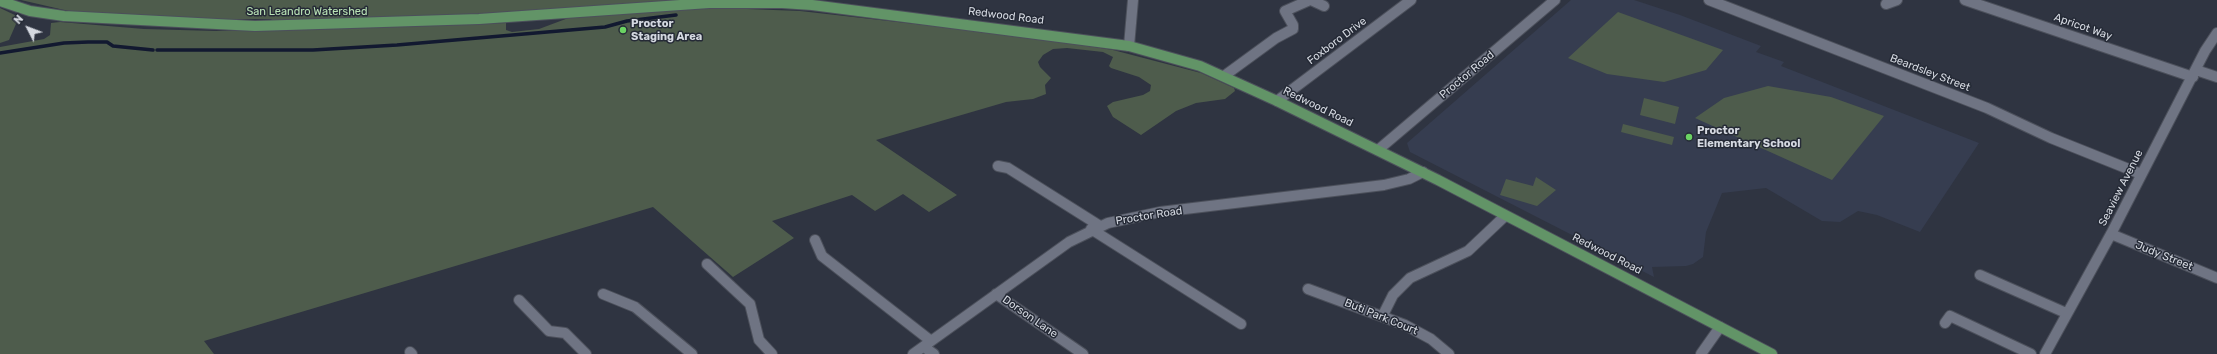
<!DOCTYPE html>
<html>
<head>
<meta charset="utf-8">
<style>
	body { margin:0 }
	#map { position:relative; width:2217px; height:354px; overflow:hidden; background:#2f3441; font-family:Rubik,sans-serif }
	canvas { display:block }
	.north { position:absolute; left:8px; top:8px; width:40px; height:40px; -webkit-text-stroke:3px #252a36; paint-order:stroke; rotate:312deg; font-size:11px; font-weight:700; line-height:16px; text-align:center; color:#d5d9e1 }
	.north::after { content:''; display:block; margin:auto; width:14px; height:18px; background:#d5d9e1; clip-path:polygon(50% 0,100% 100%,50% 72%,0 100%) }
</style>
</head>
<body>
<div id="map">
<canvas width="2217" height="354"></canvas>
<div class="north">N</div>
</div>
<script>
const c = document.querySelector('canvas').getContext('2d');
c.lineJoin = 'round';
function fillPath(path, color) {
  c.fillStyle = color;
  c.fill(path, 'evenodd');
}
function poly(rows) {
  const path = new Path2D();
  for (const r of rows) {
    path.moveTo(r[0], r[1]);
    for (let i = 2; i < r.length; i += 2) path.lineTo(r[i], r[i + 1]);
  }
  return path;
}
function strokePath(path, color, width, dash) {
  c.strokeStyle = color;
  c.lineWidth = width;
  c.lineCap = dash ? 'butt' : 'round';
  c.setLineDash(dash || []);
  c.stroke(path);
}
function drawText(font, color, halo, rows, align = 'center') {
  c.font = font + ' Rubik,sans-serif';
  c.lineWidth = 3;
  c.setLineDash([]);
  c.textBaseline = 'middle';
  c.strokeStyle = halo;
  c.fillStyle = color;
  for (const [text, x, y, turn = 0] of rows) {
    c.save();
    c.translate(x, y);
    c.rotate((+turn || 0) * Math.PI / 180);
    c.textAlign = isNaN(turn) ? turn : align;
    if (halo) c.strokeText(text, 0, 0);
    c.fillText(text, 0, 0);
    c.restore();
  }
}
const built = poly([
	[1571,0,1634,0,1680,15,1761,46,1756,52,1784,62,1781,66,1979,143,1920,232,1877,215,1858,211,1840,222,1822,221,1766,188,1722,193,1706,232,1703,257,1693,264,1686,266,1652,267,1654,277,1410,152,1407,143]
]);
const green = poly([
	[21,0,789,0,267,25,272,19,197,19,73,12],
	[0,8,19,17,9,40,0,43],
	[721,8,800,11,1040,38,1113,50,1201,73,1234,88,1235,91,1225,99,1196,103,1176,111,1141,135,1113,117,1107,106,1113,102,1143,95,1150,91,1151,85,1139,77,1111,68,1109,66,1113,57,1103,52,1067,48,1053,49,1043,55,1038,62,1040,67,1051,78,1045,85,1046,94,1033,99,1006,102,876,140,957,195,929,212,903,194,875,211,852,195,772,221,794,238,733,277,653,207,204,341,214,354,0,354,0,47,44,39,50,35,51,23,60,22,144,29,215,31,506,23,506,30,512,32,539,29,571,17,616,12],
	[1618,12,1723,50,1706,70,1664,82,1607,74,1568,58],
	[1768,86,1831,97,1884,116,1832,180,1695,118,1724,98],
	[1644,98,1679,107,1675,124,1640,115],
	[1623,124,1674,137,1672,145,1621,132],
	[1536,177,1556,190,1537,206,1500,195,1506,179,1533,186]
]);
const stream = poly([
	[157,50,313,50,397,45,605,27,627,21,676,15],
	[0,53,64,43,88,42,107,42,113,46,153,50]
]);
const minor = poly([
	[1311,0,1324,6],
	[1709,0,1987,108,2051,138,2141,174],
	[1965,0,2193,77],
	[1886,4,1897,0],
	[1129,46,1133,0],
	[2196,70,2217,77],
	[1224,76,1276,38,1293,29,1293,25,1285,11,1310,0],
	[1277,101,1411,0],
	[1378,150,1555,0],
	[998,166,1008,168,1100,226],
	[1091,229,1241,324],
	[2111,234,2217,278],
	[815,240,822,256,931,341],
	[707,264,750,304,759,340,772,354],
	[1980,275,2066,313],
	[1308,289,1405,325,1431,339,1449,354],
	[603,294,635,307,692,354],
	[996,294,1083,354],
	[519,300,549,331,565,333,586,354],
	[1383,315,1393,295,1410,278,1468,251,1505,216],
	[1945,323,1950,316,2031,354],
	[924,347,934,354],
	[410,352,412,354],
	[913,354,1069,242,1108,223,1160,212,1384,185,1409,179,1423,172],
	[1701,354,1720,327],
	[2045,354,2111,234,2205,51,2217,33]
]);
const major = poly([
	[0,1,30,11,64,16,255,26,479,19,709,3,782,3,812,5,1129,46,1200,66,1277,101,1438,180,1772,354]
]);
const markers = [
	[623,30,4,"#6bd363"],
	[1689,137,4,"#6bd363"]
];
const parkNames = [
	["San Leandro Watershed",307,12]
];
const streetNames = [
	["Redwood Road",1006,16,7],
	["Apricot Way",2083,27,19],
	["Foxboro Drive",1337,41,-37],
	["Beardsley Street",1930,73,21],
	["Proctor Road",1467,75,-40],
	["Redwood Road",1318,107,26],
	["Seaview Avenue",2121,188,-63],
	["Proctor Road",1149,216,-9],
	["Redwood Road",1607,254,27],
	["Judy Street",2164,256,22],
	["Dorson Lane",1030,317,35],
	["Buti Park Court",1381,317,22]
];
const poiNames = [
	["Proctor",631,24],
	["Staging Area",631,37],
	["Proctor",1697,131],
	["Elementary School",1697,144]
];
fillPath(built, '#363d50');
fillPath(green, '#4e5c4c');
strokePath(stream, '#121930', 3.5);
strokePath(minor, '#4c505b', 12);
strokePath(major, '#4c505b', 12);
strokePath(minor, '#6f7483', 10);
strokePath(major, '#629467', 10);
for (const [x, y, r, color] of markers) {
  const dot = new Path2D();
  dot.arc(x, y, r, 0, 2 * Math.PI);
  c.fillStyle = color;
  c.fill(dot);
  strokePath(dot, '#252a36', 1.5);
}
drawText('11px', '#bae3b6', '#252a36', parkNames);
drawText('11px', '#d5d9e1', '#252a36', streetNames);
drawText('bold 11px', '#d5d9e1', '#252a36', poiNames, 'left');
</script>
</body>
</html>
